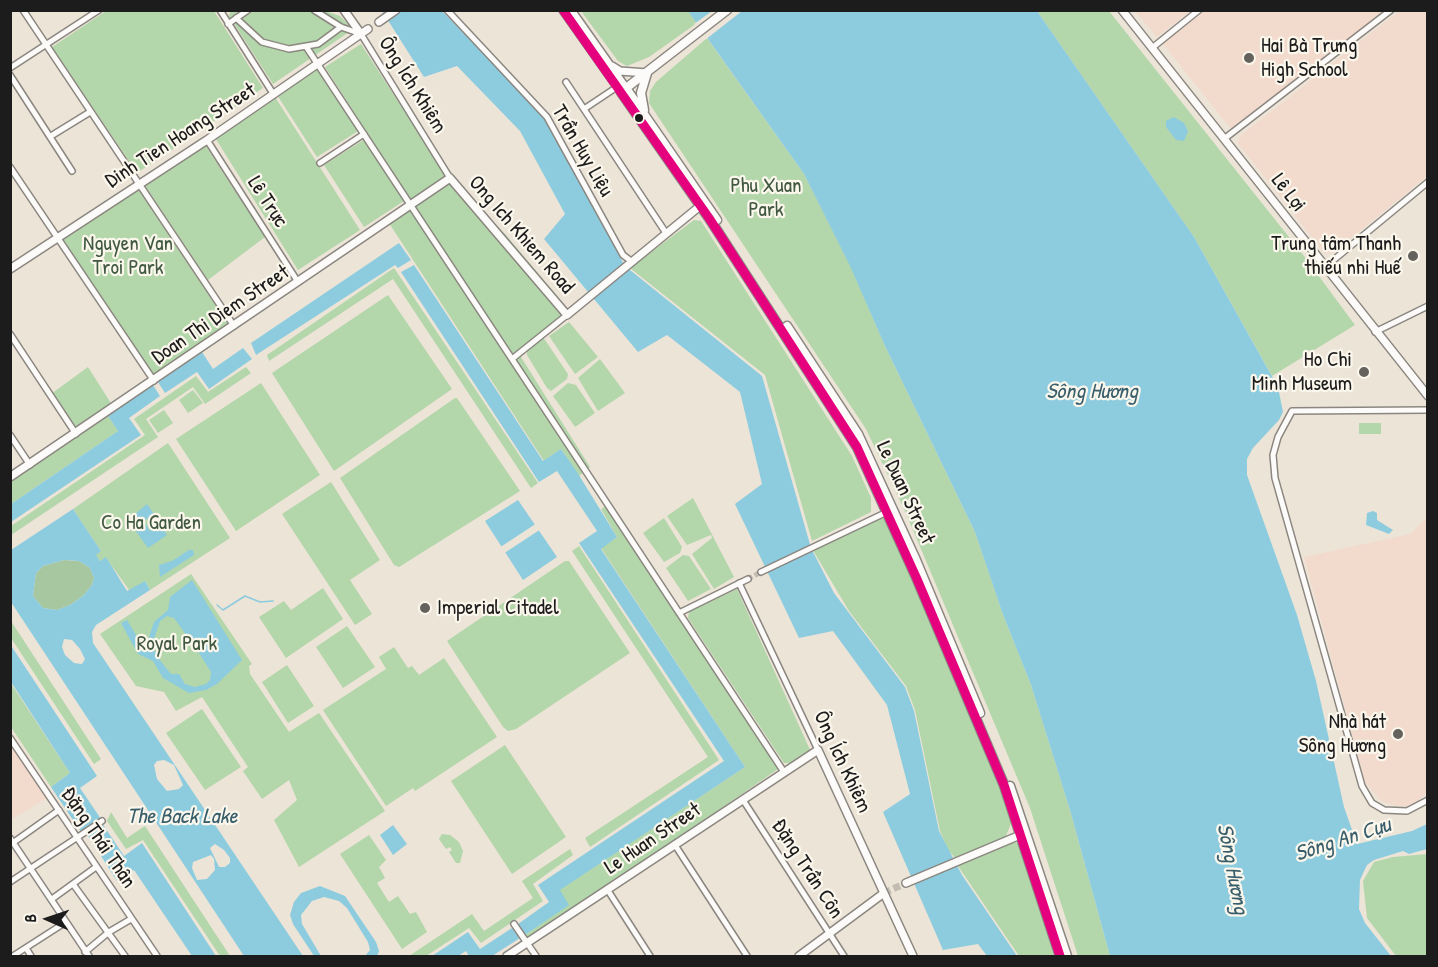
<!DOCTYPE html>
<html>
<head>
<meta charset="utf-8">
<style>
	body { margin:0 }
	#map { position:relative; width:1438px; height:967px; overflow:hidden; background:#ece4d7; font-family:"Patrick Hand",sans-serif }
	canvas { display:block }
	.frame { position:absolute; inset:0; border:12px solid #1c1c1c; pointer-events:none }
	.north { position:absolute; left:18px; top:889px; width:60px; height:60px; -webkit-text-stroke:4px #fbf7ec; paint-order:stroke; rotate:273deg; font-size:16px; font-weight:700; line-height:24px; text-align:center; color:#1c1c1c }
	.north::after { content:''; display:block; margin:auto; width:21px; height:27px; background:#1c1c1c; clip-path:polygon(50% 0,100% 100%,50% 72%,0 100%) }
</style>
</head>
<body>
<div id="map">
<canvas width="1438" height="967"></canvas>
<div class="frame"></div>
<div class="north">B</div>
</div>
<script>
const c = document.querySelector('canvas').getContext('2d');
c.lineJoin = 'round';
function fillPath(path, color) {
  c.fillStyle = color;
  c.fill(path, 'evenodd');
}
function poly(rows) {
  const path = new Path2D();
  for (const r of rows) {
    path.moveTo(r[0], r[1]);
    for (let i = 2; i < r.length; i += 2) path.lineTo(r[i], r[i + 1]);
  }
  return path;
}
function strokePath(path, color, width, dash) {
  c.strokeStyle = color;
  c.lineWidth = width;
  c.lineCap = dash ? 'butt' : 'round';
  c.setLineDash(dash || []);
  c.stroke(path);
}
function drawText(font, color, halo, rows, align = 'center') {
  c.font = font + ' "Patrick Hand",sans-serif';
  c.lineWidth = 4.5;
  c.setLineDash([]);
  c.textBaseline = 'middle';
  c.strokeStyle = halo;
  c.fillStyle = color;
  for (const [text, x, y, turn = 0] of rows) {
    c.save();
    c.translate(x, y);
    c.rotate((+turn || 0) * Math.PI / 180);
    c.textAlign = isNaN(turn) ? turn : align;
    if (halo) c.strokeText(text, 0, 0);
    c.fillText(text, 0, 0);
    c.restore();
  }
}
const built = poly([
	[1206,10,1383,10,1383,11,1231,129,1163,44],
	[1135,11,1190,11,1157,37],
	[1399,11,1427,11,1427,176,1333,253,1325,254,1238,143,1240,136],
	[1427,517,1427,792,1418,801,1407,806,1398,806,1381,801,1365,782,1304,557,1411,534],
	[10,741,47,798,14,818,10,813]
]);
const green = poly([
	[106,11,214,11,263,88,137,173,52,47],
	[235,11,325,11,340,16,349,25,349,32,273,84,229,16,230,12],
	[581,11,688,11,697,23,649,57,627,66,618,61],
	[1037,11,1109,11,1304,256,1355,325,1272,376,1194,237],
	[707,38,804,174,850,265,885,346,975,532,1002,612,1031,685,1070,810,1110,956,1078,956,1030,808,905,511,866,429,649,103,650,91,656,82],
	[361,44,446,176,410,200,325,67],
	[318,69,358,131,317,157,277,95],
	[275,97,360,230,298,270,214,136],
	[365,139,404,201,364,227,324,165],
	[205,145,265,237,208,280,144,184],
	[451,182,496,232,498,227,506,235,573,315,543,337,568,374,567,379,551,391,547,388,527,355,527,351,542,338,522,353,521,357,590,467,579,476,561,449,544,461,389,223],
	[138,189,228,324,154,375,62,239],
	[694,220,701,221,852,456,871,498,871,512,812,541,765,375,630,268],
	[394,268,538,483,531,488,393,279,269,361,267,355],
	[388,295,452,389,334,471,272,373],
	[569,322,598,357,575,374,549,336],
	[600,359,625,393,598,411,578,378],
	[88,367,114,408,78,434,51,394],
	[246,367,251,373,205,404,193,387,146,419,158,437,11,535,11,526,145,435,134,419,196,376,208,392],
	[261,383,320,475,236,531,176,439],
	[568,383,576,385,595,413,575,427,553,396],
	[193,390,203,403,188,413,179,400],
	[455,398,457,398,520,491,399,567,394,565,340,478],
	[164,410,173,423,158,433,149,420],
	[108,416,118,431,11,504,11,482],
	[1359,423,1381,423,1381,434,1359,434],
	[168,443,230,538,150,590,145,581,130,591,106,558,100,561,95,555,101,551,73,509],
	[331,482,380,560,350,580,372,614,355,625,282,514],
	[693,498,734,577,714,589,692,554,712,538,711,535,687,545,667,516],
	[608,505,781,767,529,941,525,935,568,905,559,890,745,767,601,548,617,537,601,509],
	[664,518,682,547,680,553,664,562,643,533],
	[882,518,889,522,1013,819,1005,838,957,860,948,850,940,831,915,710,906,686,849,611,814,552,814,548],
	[579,546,719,760,590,847,585,838,708,757,572,551],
	[683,555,689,556,711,589,688,601,666,568],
	[565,561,569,561,630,653,516,729,508,731,503,727,447,641],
	[191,574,252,664,249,666,250,674,289,732,319,713,385,811,299,867,274,820,297,800,289,780,262,799,243,771,248,767,202,697,176,711,164,692,136,686,100,634],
	[323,588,343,619,286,658,259,617,284,601,291,610],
	[737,589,811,752,793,763,784,763,688,618,689,612],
	[11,621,101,759,94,764,11,638],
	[347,626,375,667,343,688,316,647],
	[394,647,408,668,412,666,419,675,444,658,497,737,415,791,413,788,386,806,323,710,386,669,379,657],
	[287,665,314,706,288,723,262,682],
	[10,682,70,773,51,787,11,727],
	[202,709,241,767,205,790,166,733],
	[505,745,566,837,512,874,451,781],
	[111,812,127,838,145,826,230,956,220,956,143,840,126,849,107,821],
	[442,834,450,835,459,842,463,851,460,863,456,863,449,852,452,850,450,847,446,849,439,839],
	[369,835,386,860,379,867,385,878,377,883,389,902,398,896,410,914,416,912,427,932,402,949,340,854],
	[1011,842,1018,843,1023,850,1054,956,1019,956,958,866,958,864],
	[570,849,573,855,533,884,543,901,481,943,469,928,426,956,409,956,472,914,484,931,533,898,522,881],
	[1427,854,1427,956,1396,956,1367,918,1363,881,1374,862,1393,857]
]);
const forest = poly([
	[64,560,79,561,90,568,94,578,92,585,83,596,70,605,57,610,43,608,33,596,36,573,43,566]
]);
const water = poly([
	[382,11,442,11,542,114,625,266,762,376,811,548,834,593,905,687,914,711,939,831,962,875,1017,956,987,956,978,944,943,950,883,812,910,794,887,705,833,631,799,638,735,504,762,484,740,392,667,335,638,352,544,239,565,214,520,131,457,66,424,77],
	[688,11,1037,11,1194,237,1278,387,1283,412,1279,420,1253,448,1247,459,1247,475,1297,615,1316,681,1344,807,1357,844,1412,831,1427,824,1427,849,1409,854,1403,851,1374,860,1367,865,1360,880,1359,909,1365,923,1391,956,1110,956,1070,810,1031,685,1002,612,975,532,885,346,850,266,804,174],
	[1174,117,1184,123,1188,131,1184,141,1176,140,1166,127,1166,121],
	[399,243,411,260,398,268,395,265,256,355,251,343],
	[414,265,543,461,561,449,577,472,617,537,601,549,745,767,560,890,569,905,525,935,518,924,549,902,538,885,724,761,579,543,597,531,557,471,539,482,401,272],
	[243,348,252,359,209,389,197,372,165,393,158,382,202,352,213,369],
	[153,385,160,396,129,418,141,435,11,522,11,504,118,431,108,416],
	[518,500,557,557,523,580,485,521],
	[147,504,154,514,144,521,150,531,160,525,167,535,148,548,128,520],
	[73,509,101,551,96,555,100,561,106,557,127,591,145,581,150,590,96,625,92,632,93,643,303,956,244,956,11,602,11,550],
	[64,560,79,561,90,568,94,578,92,585,83,596,70,605,57,610,43,608,33,596,36,573,43,566],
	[64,639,72,640,80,649,85,659,82,664,74,663,65,655,62,647],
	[164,760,174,765,183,785,179,789,167,791,157,779,154,765,157,761],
	[215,844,224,850,230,858,230,863,225,867,219,867,210,848],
	[211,855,214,859,215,870,207,879,197,880,192,868,193,862],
	[1373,511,1377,513,1377,520,1393,530,1389,534,1366,525,1367,513],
	[189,550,193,550,194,555,160,577,159,565,172,561],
	[192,580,242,660,217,684,206,690,189,693,163,678,153,661,138,654,121,623,127,620,142,645,146,646,154,622,168,610,170,597],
	[167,616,174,618,187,636,190,634,194,640,192,642,211,672,210,680,206,684,195,687,185,684,179,674,171,674,159,659,153,648,154,639,160,621],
	[10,644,97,776,80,788,101,819,81,832,51,787,70,773,11,682],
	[102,823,124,856,142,843,216,956,192,956,134,870,117,881,87,834],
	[393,825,407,844,393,855,380,835],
	[320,886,345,896,376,942,379,951,377,956,365,956,370,950,368,942,347,908,339,901,324,897,312,901,301,915,302,924,321,956,314,956,293,924,290,915,294,902,301,893],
	[512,928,520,938,492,956,469,956,466,951,458,956,432,956,468,932,480,949]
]);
const pier = poly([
	[712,11,742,11,705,40,694,24],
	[537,523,541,529,503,554,499,548]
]);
const stream = poly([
	[217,605,223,610,245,596,260,602,273,601]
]);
const streetTunnel = poly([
	[748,579,761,572]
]);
const secondaryTunnel = poly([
	[884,893,906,883]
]);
const street = poly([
	[23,10,234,326],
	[220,10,274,95],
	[314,10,341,27,361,34,450,178],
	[447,10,547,117,623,255,631,261],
	[236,18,262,42,289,49,318,44,341,27],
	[228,24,248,10],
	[307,48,784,772],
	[1152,48,1199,10],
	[10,68,99,10],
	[10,75,72,171],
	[566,82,666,233],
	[584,109,617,87],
	[51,136,90,112],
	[1224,139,1391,10],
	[207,140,298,282],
	[320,163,364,134],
	[10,167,154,381],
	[1325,267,1428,182],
	[1375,332,1428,306],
	[10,334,76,434],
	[512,359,567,315],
	[1428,410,1292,411,1278,437,1273,455,1275,478,1362,786,1372,803,1384,810,1407,811,1428,800],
	[10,435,30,465],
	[761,572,887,512],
	[739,583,818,750],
	[679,613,748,579],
	[10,738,157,956],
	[743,800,844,956],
	[10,838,89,956],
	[14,842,59,810],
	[675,845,747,956],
	[10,882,102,821],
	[73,884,125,956],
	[607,889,650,956],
	[52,899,96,867],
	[514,924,536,956],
	[26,948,31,956],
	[85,952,109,932,131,919],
	[13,956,66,922]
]);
const secondary = poly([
	[344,10,361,34],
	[563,10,621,92],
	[571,10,626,88],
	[1122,10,1428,396],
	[379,22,396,10],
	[612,66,620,71,647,73],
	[10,269,207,140,368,29],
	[10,477,450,178,567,315,700,206],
	[906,883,1025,833],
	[507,956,818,750,913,956],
	[799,956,884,893]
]);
const primary = poly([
	[727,10,621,92,709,218,857,447,917,579,1004,785,1060,956],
	[626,88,717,220],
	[644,110,641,93,647,73],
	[787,326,858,434,916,560,980,713],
	[1010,786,1067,956]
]);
const bus1 = poly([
	[563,10,709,218,857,447,917,579,1004,785,1060,956]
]);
const markers = [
	[1249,58,6,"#65625d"],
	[639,118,5,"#1c1c1c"],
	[1413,256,6,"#65625d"],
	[1364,372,6,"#65625d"],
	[425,608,6,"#65625d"],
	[1398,734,6,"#65625d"]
];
const poiNames = [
	["Hai Bà Trưng",1261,46,"left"],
	["High School",1261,70,"left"],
	["Trung tâm Thanh",1401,244],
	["thiếu nhi Huế",1401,268],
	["Ho Chi",1352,360],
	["Minh Museum",1352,384],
	["Imperial Citadel",437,608,"left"],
	["Nhà hát",1386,722],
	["Sông Hương",1386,746]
];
const streetNames = [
	["Ông Ích Khiêm",412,85,58],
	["Dinh Tien Hoang Street",181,136,-33],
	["Trần Huy Liệu",582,151,60],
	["Lê Lợi",1288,193,52],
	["Lê Trực",267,202,57],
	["Ong Ich Khiem Road",521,235,49],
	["Doan Thi Diem Street",221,315,-34],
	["Le Duan Street",905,493,65],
	["Ông Ích Khiêm",842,762,65],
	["Đặng Thái Thân",98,838,56],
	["Le Huan Street",653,839,-34],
	["Đặng Trần Côn",807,869,57]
];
const parkNames = [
	["Phu Xuan",766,186],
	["Park",766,210],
	["Nguyen Van",128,244],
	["Troi Park",128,268],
	["Co Ha Garden",151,523],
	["Royal Park",177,644]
];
const waterNames = [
	["Sông Hương",1092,392],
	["The Back Lake",182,817],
	["Sông An Cựu",1343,840,-18],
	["Sông Hương",1232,869,79]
];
fillPath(built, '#f2dacd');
fillPath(green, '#b3d6aa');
fillPath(forest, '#a6c7a0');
fillPath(water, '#8dccdf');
fillPath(pier, '#ece4d7');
strokePath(stream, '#8dccdf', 1.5);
strokePath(streetTunnel, '#c2bcb2', 5, [5, 2.5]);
strokePath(secondaryTunnel, '#c2bcb2', 7, [7, 3.5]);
strokePath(street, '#8b8680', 8);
strokePath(secondary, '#8b8680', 10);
strokePath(primary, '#8b8680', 11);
strokePath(street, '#fcfbf9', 5);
strokePath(secondary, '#fcfbf9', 7);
strokePath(primary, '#fcfbf9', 8);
strokePath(bus1, '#e5007d', 9);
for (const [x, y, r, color] of markers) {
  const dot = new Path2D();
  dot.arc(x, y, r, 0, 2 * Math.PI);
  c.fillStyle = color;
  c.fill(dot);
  strokePath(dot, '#fbf7ec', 2);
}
drawText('21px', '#1c1c1c', '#fbf7ec', poiNames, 'right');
drawText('21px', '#1c1c1c', '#fbf7ec', streetNames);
drawText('21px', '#415941', '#fbf7ec', parkNames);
drawText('italic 22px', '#395e6b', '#fbf7ec', waterNames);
</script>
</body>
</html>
